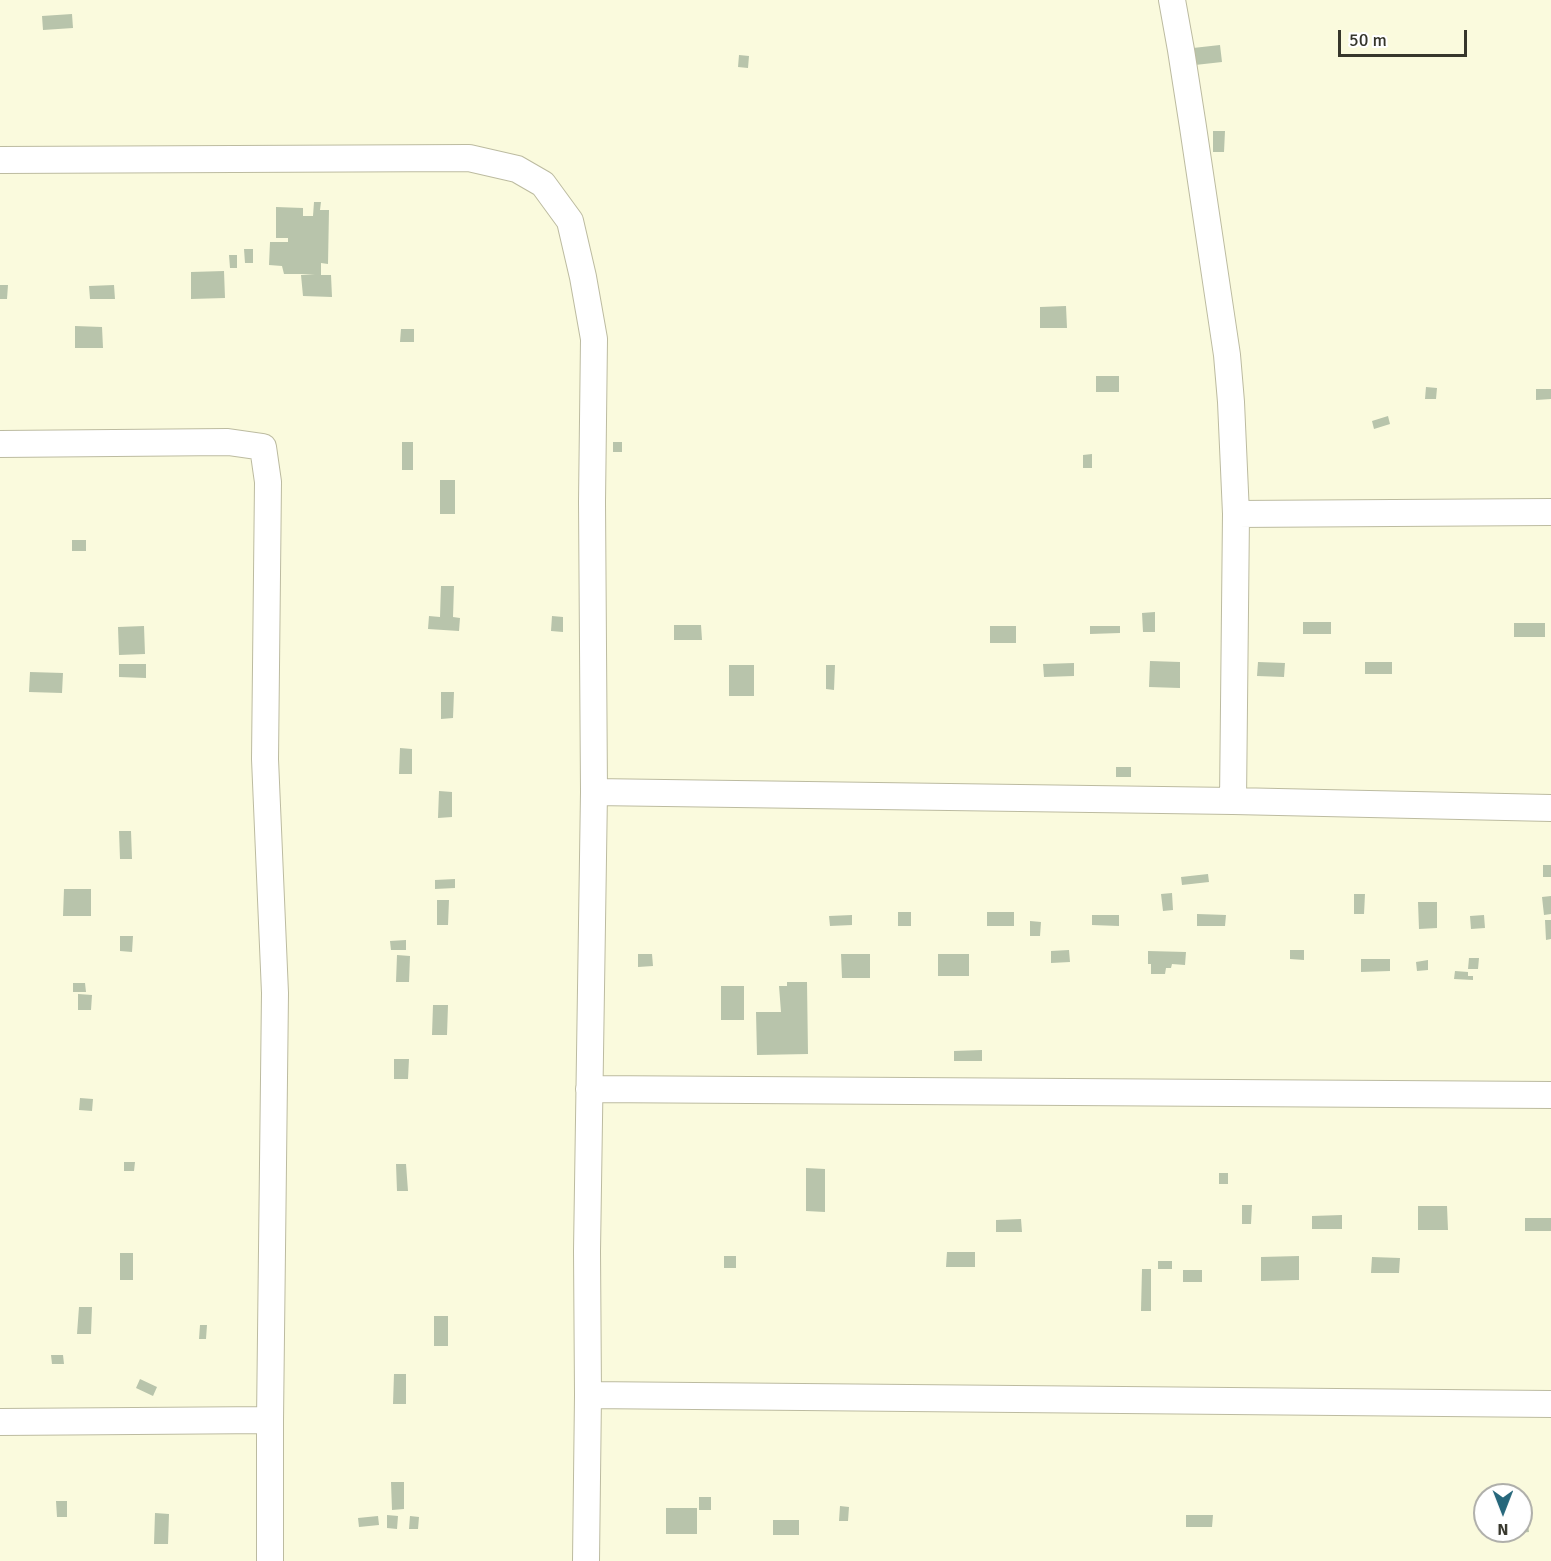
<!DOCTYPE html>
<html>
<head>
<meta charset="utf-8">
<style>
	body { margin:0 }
	#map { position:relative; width:1551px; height:1561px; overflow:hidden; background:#fafadd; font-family:Signika,sans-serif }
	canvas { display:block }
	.north { position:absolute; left:1473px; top:1483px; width:60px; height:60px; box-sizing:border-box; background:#fff; border:2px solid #afafaa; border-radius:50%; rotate:180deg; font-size:16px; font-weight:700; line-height:24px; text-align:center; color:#36362b }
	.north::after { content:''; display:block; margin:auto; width:21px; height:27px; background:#26677b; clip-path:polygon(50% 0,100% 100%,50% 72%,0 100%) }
	.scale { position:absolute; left:1338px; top:30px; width:129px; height:27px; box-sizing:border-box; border:3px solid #36362b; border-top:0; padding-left:8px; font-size:18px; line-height:21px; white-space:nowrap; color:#36362b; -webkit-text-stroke:4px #fff; paint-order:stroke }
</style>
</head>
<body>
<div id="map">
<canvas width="1551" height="1561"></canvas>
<div class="north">N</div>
<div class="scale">50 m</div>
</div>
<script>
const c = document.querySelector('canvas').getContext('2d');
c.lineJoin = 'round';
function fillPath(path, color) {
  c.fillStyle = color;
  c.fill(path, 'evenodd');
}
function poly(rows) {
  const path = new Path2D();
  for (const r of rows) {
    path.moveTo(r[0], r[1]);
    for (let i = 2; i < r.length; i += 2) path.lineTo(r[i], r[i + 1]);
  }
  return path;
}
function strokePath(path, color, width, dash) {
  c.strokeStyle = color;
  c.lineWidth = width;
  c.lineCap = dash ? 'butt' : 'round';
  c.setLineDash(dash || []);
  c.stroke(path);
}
const building = poly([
	[72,14,73,28,43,30,42,16],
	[1220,45,1222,62,1195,65,1193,48],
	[739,55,749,56,748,68,738,67],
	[1213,131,1225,131,1224,152,1213,152],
	[314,202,321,202,320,210,329,210,328,264,321,263,321,275,331,275,332,297,303,296,301,275,315,274,284,274,282,266,269,265,270,242,288,242,288,238,276,238,276,207,303,208,303,216,313,216],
	[244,249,253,249,253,263,245,263],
	[229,255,237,255,237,268,230,268],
	[224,271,225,298,191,299,191,272],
	[0,285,8,285,7,299,0,299],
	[114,285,115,299,90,299,89,286],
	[1066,306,1067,328,1040,328,1040,307],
	[75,326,102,327,103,348,75,348],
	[401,329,414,329,414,342,400,342],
	[1096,376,1119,376,1119,392,1096,392],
	[1426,387,1437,388,1436,399,1425,399],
	[1536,389,1551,389,1551,399,1536,400],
	[1388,416,1390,424,1374,429,1372,421],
	[402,442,413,442,413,470,402,470],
	[613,442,622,442,622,452,613,452],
	[1092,454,1092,468,1083,468,1083,455],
	[440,480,455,480,455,514,440,514],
	[72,540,86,540,86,551,72,551],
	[441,586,454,586,453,617,460,618,459,631,428,629,429,616,440,617],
	[1155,612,1155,632,1143,632,1142,613],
	[552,616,563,617,563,632,551,631],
	[1303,622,1331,622,1331,634,1303,634],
	[1514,623,1545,623,1545,637,1514,637],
	[674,625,701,625,702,640,674,640],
	[144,626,145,654,119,655,118,627],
	[990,626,1016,626,1016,643,990,643],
	[1090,626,1120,626,1120,633,1090,634],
	[1150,661,1180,662,1180,688,1149,687],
	[1258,662,1285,663,1284,677,1257,676],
	[1365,662,1392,662,1392,674,1365,674],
	[1074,663,1074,676,1044,677,1043,664],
	[119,664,146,664,146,678,119,677],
	[729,665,754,665,754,696,729,696],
	[826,665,835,665,834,690,826,689],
	[30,672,63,673,62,693,29,692],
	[441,692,454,692,453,718,441,719],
	[400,748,412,749,412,774,399,774],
	[1116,767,1131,767,1131,777,1116,777],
	[439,791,452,792,452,817,438,818],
	[119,831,131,831,132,859,120,859],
	[1543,865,1551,865,1551,877,1543,877],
	[1208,874,1209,882,1182,885,1181,877],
	[455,879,455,888,435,889,435,880],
	[64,889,91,889,91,916,63,916],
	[1172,893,1173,910,1163,911,1161,894],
	[1354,894,1365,894,1364,914,1354,914],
	[1551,896,1551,914,1544,915,1542,897],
	[437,900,449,900,448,925,437,925],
	[1418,902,1437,902,1437,928,1419,929],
	[898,912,911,912,911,926,898,926],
	[987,912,1014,912,1014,926,987,926],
	[1197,914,1226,915,1225,926,1197,926],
	[852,915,852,925,830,926,829,916],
	[1092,915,1119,915,1119,926,1092,925],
	[1484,915,1485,928,1471,929,1470,916],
	[1545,920,1551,920,1551,939,1546,940],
	[1030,921,1041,922,1040,936,1030,936],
	[120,936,133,936,132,952,120,951],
	[406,940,406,950,391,950,390,941],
	[1069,950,1070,962,1051,963,1051,951],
	[1290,950,1304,950,1304,960,1290,959],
	[1148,951,1186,952,1185,965,1172,964,1171,968,1166,968,1165,974,1151,974,1151,964,1148,964],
	[638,954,652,954,653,966,638,967],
	[841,954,870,954,870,978,842,978],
	[938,954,969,954,969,976,938,976],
	[397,955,410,956,409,982,396,982],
	[1469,958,1479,958,1478,969,1468,969],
	[1361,959,1390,959,1390,971,1361,972],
	[1428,960,1428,970,1417,971,1416,962],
	[1455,971,1468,972,1468,976,1473,976,1473,980,1454,979],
	[787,982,807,982,808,1054,757,1055,756,1012,781,1012,779,986,787,986],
	[73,983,85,983,86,992,73,992],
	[721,986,744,986,744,1020,721,1020],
	[78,994,92,995,91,1010,78,1010],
	[433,1005,448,1005,447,1035,432,1035],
	[982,1050,982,1061,954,1061,954,1051],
	[394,1059,409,1059,408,1079,394,1079],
	[80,1098,93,1099,92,1111,79,1110],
	[124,1162,135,1162,134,1171,124,1171],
	[396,1164,406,1164,408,1191,397,1191],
	[806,1168,825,1169,825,1212,806,1211],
	[1219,1173,1228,1173,1228,1184,1219,1184],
	[1242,1205,1252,1205,1251,1224,1242,1224],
	[1418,1206,1447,1206,1448,1230,1418,1230],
	[1342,1215,1342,1229,1312,1229,1312,1216],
	[1525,1218,1551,1218,1551,1231,1525,1231],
	[1021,1219,1022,1232,996,1232,996,1220],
	[947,1252,975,1252,975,1267,946,1267],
	[120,1253,133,1253,133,1280,120,1280],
	[724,1256,736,1256,736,1268,724,1268],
	[1299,1256,1299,1280,1261,1281,1261,1257],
	[1372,1257,1400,1258,1399,1273,1371,1273],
	[1158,1261,1172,1261,1172,1269,1158,1269],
	[1142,1269,1151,1269,1151,1311,1141,1311],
	[1183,1270,1202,1270,1202,1282,1183,1282],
	[79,1307,92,1307,91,1334,77,1334],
	[434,1316,448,1316,448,1346,434,1346],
	[200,1325,207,1325,206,1339,199,1339],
	[51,1355,63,1355,64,1364,52,1364],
	[394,1374,406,1374,406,1404,393,1404],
	[140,1379,157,1387,153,1396,136,1388],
	[391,1482,404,1482,404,1509,392,1510],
	[699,1497,711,1497,711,1510,699,1510],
	[56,1501,67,1501,67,1517,57,1517],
	[1525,1502,1529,1532,1495,1536,1495,1531,1521,1531,1521,1503],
	[840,1506,849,1507,848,1521,839,1521],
	[666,1508,697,1508,697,1534,666,1534],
	[155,1513,169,1514,168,1544,154,1544],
	[387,1515,398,1516,397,1529,387,1528],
	[1186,1515,1213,1515,1212,1527,1186,1527],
	[378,1516,379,1525,359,1527,358,1518],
	[410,1516,419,1517,418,1529,409,1529],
	[773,1520,799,1520,799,1535,773,1535]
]);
const minor = poly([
	[1172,0,1181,50,1193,127,1227,355,1231,402,1236,514,1233,801],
	[0,160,469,158,517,169,543,184,570,221,583,277,594,339,592,502,594,792,587,1251,588,1395,586,1561],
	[0,444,228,442,263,447,268,482,265,759,275,993,270,1420,270,1561],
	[1236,514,1551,512],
	[594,792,1233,801,1551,808],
	[589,1089,1551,1095],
	[588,1395,1551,1404],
	[0,1422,270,1420]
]);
fillPath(building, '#b8c4ab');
strokePath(minor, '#bcbba0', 28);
strokePath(minor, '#fff', 26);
</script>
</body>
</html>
